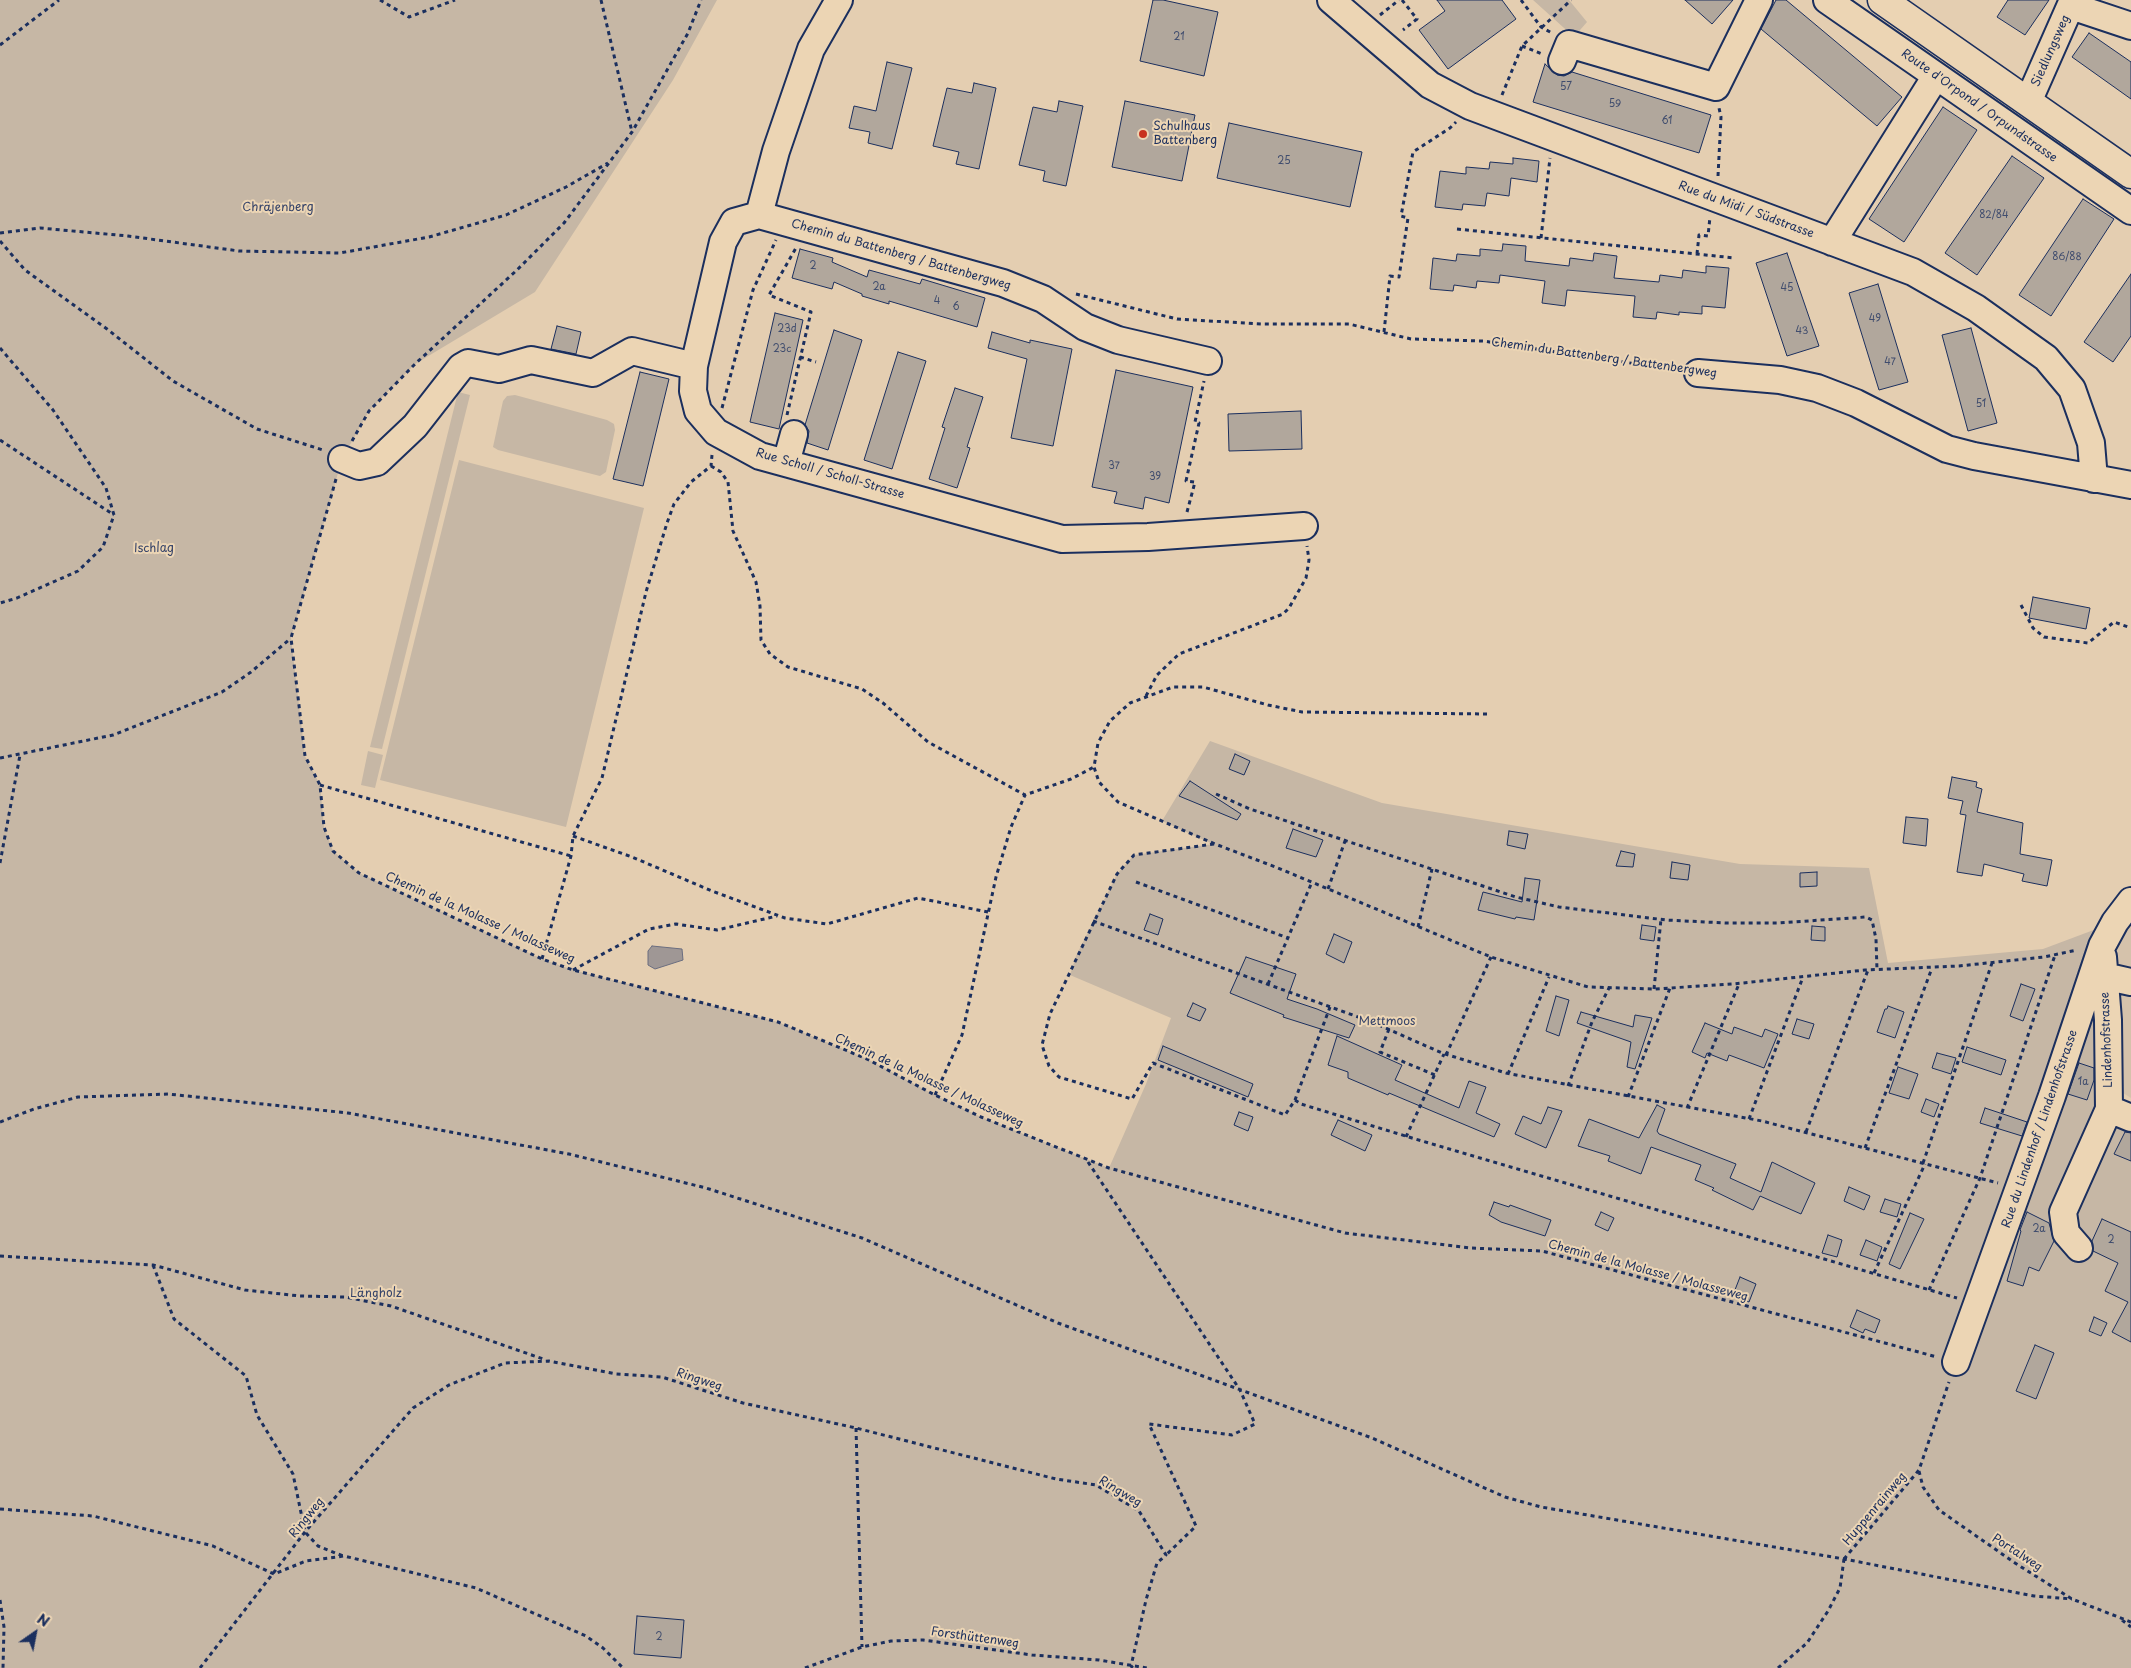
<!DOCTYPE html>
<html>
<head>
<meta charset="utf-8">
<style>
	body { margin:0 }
	#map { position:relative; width:2131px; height:1668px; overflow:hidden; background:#e4ceb1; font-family:"Playpen Sans",sans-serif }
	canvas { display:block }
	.north { position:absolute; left:10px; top:1608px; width:50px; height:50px; -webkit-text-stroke:4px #ecd5b4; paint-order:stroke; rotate:33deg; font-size:14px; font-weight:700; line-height:20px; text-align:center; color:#1b2f5e }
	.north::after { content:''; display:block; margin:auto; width:18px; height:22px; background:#1b2f5e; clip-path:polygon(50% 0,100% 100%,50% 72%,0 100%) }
</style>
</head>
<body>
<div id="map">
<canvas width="2131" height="1668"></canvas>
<div class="north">N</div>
</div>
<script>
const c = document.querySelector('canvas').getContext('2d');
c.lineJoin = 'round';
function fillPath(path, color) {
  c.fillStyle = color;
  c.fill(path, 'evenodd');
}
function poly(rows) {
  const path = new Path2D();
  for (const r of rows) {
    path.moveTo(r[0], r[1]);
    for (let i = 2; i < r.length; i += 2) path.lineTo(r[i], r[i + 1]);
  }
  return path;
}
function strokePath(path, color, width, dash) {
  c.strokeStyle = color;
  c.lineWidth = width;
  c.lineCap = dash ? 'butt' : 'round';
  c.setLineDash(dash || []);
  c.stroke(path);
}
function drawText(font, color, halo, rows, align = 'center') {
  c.font = font + ' "Playpen Sans",sans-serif';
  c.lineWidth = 4;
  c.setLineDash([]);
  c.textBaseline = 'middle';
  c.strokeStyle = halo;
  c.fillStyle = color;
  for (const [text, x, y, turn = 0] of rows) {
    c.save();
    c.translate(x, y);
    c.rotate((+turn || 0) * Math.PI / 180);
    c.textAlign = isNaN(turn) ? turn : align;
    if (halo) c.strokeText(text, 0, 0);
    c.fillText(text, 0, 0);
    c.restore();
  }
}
const built = poly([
	[2131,901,2131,1098,2120,1091,2112,995,2115,922]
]);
const green = poly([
	[0,0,717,0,673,80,535,292,415,364,369,411,342,459,291,638,305,756,320,785,324,827,333,851,359,873,542,959,573,970,778,1022,867,1059,935,1095,981,1117,1109,1168,1146,1084,1171,1018,1070,975,1076,956,1117,874,1134,855,1213,844,1162,821,1210,741,1382,803,1740,864,1869,868,1888,963,2043,949,2115,922,2102,946,2118,1120,2131,1127,2131,1668,0,1668],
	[1533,0,1569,0,1587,22,1574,37],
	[458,392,470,395,382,749,370,747],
	[515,395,607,420,614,424,615,430,606,472,600,476,498,450,493,447,503,401,507,396],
	[459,460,644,508,566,827,380,780],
	[368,751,383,755,375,788,361,785]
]);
const water = poly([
	[652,946,682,949,683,960,655,969,648,965,648,951,652,946]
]);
const building = poly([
	[1153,0,1163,0,1218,12,1204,76,1140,61,1153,0],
	[1437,0,1502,0,1516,19,1448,69,1419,30,1445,11,1437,0],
	[1685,0,1733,0,1712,24,1685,0],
	[1776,0,1786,0,1902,97,1877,126,1761,29,1776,0],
	[2008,0,2049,0,2025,35,1997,17,2008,0],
	[2089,33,2131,62,2131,99,2072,57,2089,33],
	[887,62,912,68,892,149,868,143,870,132,849,128,854,106,876,111,887,62],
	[1545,64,1557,75,1564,76,1572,72,1711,115,1699,153,1533,102,1545,64],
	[974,83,996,88,979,169,956,164,959,152,933,146,947,88,972,93,974,83],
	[1059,101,1083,106,1066,186,1043,181,1045,171,1019,165,1033,107,1057,112,1059,101],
	[1125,101,1195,115,1182,181,1112,167,1125,101],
	[1943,107,1977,130,1904,242,1869,219,1943,107],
	[1229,123,1362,152,1350,207,1217,178,1229,123],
	[2012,156,2044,178,1977,275,1945,253,2012,156],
	[1513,158,1539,161,1537,182,1511,178,1509,196,1487,193,1485,206,1463,204,1462,210,1435,207,1440,171,1466,174,1466,167,1489,169,1490,162,1513,164,1513,158],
	[2083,199,2114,219,2051,316,2019,295,2083,199],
	[1503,244,1526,246,1525,261,1569,266,1570,258,1593,261,1594,253,1617,256,1614,278,1659,282,1660,275,1682,278,1683,270,1706,273,1706,266,1729,268,1725,308,1702,306,1702,314,1679,312,1679,315,1657,312,1656,319,1633,317,1635,296,1567,290,1565,306,1542,303,1545,281,1500,275,1499,283,1477,281,1476,288,1454,285,1453,291,1430,289,1433,258,1456,261,1457,254,1480,256,1480,249,1502,251,1503,244],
	[800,249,833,258,832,262,867,277,869,270,920,284,922,279,985,298,977,327,889,301,889,304,862,296,862,294,834,282,832,289,792,278,800,249],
	[1787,253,1819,346,1787,356,1756,263,1787,253],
	[2131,274,2131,336,2113,362,2084,342,2131,274],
	[1878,284,1908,382,1879,390,1849,293,1878,284],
	[775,313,803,320,779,429,750,422,775,313],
	[557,326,581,332,576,354,551,349,557,326],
	[1971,328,1997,423,1968,431,1942,335,1971,328],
	[834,330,862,340,828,450,807,443,809,431,805,425,834,330],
	[992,332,1030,343,1030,340,1072,349,1053,446,1011,438,1027,359,988,348,992,332],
	[898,352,926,361,892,469,864,460,898,352],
	[1116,370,1193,387,1169,503,1145,497,1143,509,1114,503,1117,492,1092,487,1116,370],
	[640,372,669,379,643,486,613,479,640,372],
	[955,388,983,397,967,447,970,448,957,488,929,479,945,428,942,427,955,388],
	[1301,411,1302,449,1229,451,1228,414,1301,411],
	[2033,597,2090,608,2086,629,2029,618,2033,597],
	[1235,754,1250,761,1244,775,1229,769,1235,754],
	[1952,777,1977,782,1976,787,1982,789,1977,812,2023,823,2020,854,2052,860,2047,886,2022,881,2024,874,1984,864,1982,876,1957,872,1966,815,1960,814,1963,801,1948,798,1952,777],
	[1190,781,1241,814,1237,820,1179,796,1190,781],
	[1906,817,1928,819,1926,846,1903,843,1906,817],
	[1293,829,1323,840,1316,857,1286,848,1293,829],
	[1509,831,1528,834,1525,849,1507,845,1509,831],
	[1621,851,1635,854,1633,867,1616,866,1621,851],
	[1672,862,1690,865,1688,880,1670,878,1672,862],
	[1817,872,1817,886,1800,887,1800,873,1817,872],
	[1525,878,1540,880,1534,920,1516,917,1515,919,1478,910,1483,892,1522,902,1525,878],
	[1150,914,1163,919,1158,935,1144,930,1150,914],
	[1642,925,1656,927,1654,941,1640,939,1642,925],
	[1812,926,1825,927,1825,941,1811,940,1812,926],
	[1334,934,1352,942,1344,963,1326,954,1334,934],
	[1246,957,1296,974,1287,999,1317,1009,1355,1025,1349,1038,1283,1017,1284,1015,1230,993,1246,957],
	[2021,984,2035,989,2023,1021,2010,1016,2021,984],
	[1556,996,1569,1000,1559,1036,1546,1031,1556,996],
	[1193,1003,1206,1009,1200,1021,1187,1016,1193,1003],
	[1888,1006,1904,1012,1895,1038,1877,1032,1885,1009,1887,1009,1888,1006],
	[1581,1012,1633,1027,1635,1015,1652,1018,1635,1069,1627,1067,1631,1042,1577,1023,1581,1012],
	[1797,1019,1814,1024,1809,1039,1792,1034,1797,1019],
	[1705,1023,1732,1034,1734,1027,1762,1037,1765,1029,1778,1034,1764,1068,1729,1055,1727,1061,1707,1053,1705,1058,1692,1052,1705,1023],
	[1337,1036,1402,1065,1395,1080,1459,1108,1469,1081,1486,1087,1476,1113,1500,1124,1494,1137,1389,1093,1388,1095,1348,1078,1348,1072,1328,1065,1337,1036],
	[1163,1046,1253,1084,1248,1097,1158,1060,1163,1046],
	[1967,1047,2006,1060,2001,1075,1962,1062,1967,1047],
	[1937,1053,1956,1058,1951,1074,1932,1068,1937,1053],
	[2079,1063,2094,1068,2094,1080,2087,1100,2068,1094,2079,1063],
	[1898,1067,1918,1074,1909,1099,1889,1093,1898,1067],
	[1926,1099,1939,1104,1934,1117,1921,1112,1926,1099],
	[1657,1105,1665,1109,1657,1131,1659,1134,1736,1164,1730,1178,1761,1192,1772,1162,1815,1183,1801,1214,1760,1196,1753,1210,1751,1209,1712,1190,1714,1188,1695,1180,1701,1165,1651,1147,1641,1174,1608,1161,1610,1156,1578,1146,1589,1119,1639,1138,1657,1105],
	[1548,1107,1562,1111,1546,1148,1515,1134,1523,1116,1541,1124,1548,1107],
	[1985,1108,2027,1122,2022,1136,1980,1123,1985,1108],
	[1239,1112,1253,1117,1248,1131,1234,1125,1239,1112],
	[1338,1120,1372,1135,1365,1151,1331,1135,1338,1120],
	[2125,1132,2131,1133,2131,1161,2114,1154,2125,1132],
	[1849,1187,1870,1196,1864,1210,1844,1201,1849,1187],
	[1885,1199,1901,1204,1897,1217,1880,1212,1885,1199],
	[1494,1202,1509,1207,1510,1205,1551,1220,1545,1236,1501,1222,1489,1215,1494,1202],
	[1601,1212,1614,1218,1608,1231,1595,1225,1601,1212],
	[2027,1212,2049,1223,2054,1241,2039,1271,2029,1267,2023,1286,2007,1281,2021,1231,2020,1230,2027,1212],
	[1910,1213,1924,1219,1900,1269,1889,1264,1910,1213],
	[2102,1219,2131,1232,2131,1342,2112,1332,2128,1302,2105,1291,2118,1263,2093,1251,2092,1241,2102,1219],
	[1828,1235,1842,1240,1837,1257,1822,1253,1828,1235],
	[1866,1240,1882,1247,1877,1261,1860,1255,1866,1240],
	[1740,1277,1756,1284,1749,1302,1733,1295,1740,1277],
	[1857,1310,1880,1320,1875,1333,1865,1329,1863,1333,1850,1327,1857,1310],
	[2094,1317,2107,1323,2101,1336,2089,1331,2094,1317],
	[2035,1345,2054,1353,2036,1399,2016,1391,2035,1345],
	[637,1616,684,1620,681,1658,634,1654,637,1616]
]);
const path = poly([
	[380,0,409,17,455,0],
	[601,0,632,132],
	[1402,0,1417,19,1403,30],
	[1521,0,1541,27,1552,33],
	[1380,15,1399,0],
	[0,45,59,0],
	[1522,46,1542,54],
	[1502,95,1522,46,1571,0],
	[1718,176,1721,117,1719,108],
	[1457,229,1735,258],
	[0,233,40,228,128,236,239,251,340,253,429,237,506,215,566,187,608,163],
	[1541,238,1550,158],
	[0,241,25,270,107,329,173,381,257,429,323,450],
	[1697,254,1699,235,1708,236,1710,217],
	[1076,294,1177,319,1261,324,1349,324,1411,339,1483,341,1677,370],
	[1384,332,1390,276,1399,277,1408,218,1401,216,1413,152,1450,128,1456,122],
	[0,348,53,410,106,488,114,515,103,547,78,571,17,598,0,603],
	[800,357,816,362],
	[722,408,753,290,776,240],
	[787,415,811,312,769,295,796,248],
	[0,440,114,515],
	[352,441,369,411,415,364,517,270,564,223,632,132,688,33,701,0],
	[711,466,721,472,728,482,733,531,756,582,760,606,761,640,770,654,788,667,862,689,883,703,928,742,1025,795,1071,779,1094,767],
	[336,479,291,638,305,756,320,785,324,827,333,851,359,873,542,959,573,970,778,1022,867,1059,935,1095,981,1117,1109,1168,1345,1233,1471,1248,1542,1251,1937,1357],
	[1187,512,1195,482,1186,481,1199,423,1195,422,1204,381],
	[2021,605,2033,628,2044,637,2088,643,2114,622,2131,628],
	[1146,696,1157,675,1179,654,1283,614,1289,608,1306,578,1309,560,1307,546],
	[1487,714,1302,712,1268,705,1203,687,1173,687,1130,703,1110,721,1098,743,1094,767,1099,782,1118,802,1215,844,1278,868,1491,957,1588,987,1654,989,1733,984,1865,970,1959,966,2044,957,2077,950],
	[0,758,113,735,222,692,251,672,290,639],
	[320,785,571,856],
	[1216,794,1250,809,1516,897,1559,907,1666,920,1725,923,1778,923,1866,917,1872,920,1876,939,1877,970],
	[573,836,632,857,712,891,785,918,827,924,918,898,988,912],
	[1214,844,1134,855,1117,874,1050,1014,1042,1045,1049,1066,1059,1077,1132,1099,1153,1063,1285,1115,1295,1100,1330,1007],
	[0,863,20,755],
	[1136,882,1288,938],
	[1328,889,1345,841],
	[1093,921,1372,1022,1442,1053,1506,1073,1762,1121,1998,1183],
	[1418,927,1432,869],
	[542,959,571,856,573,836,602,778,646,592,667,523,674,504,691,482,711,466,712,455],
	[573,970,649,929,676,924,717,930,777,916],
	[1268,984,1312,882],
	[1654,989,1661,919],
	[1389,1029,1380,1052,1435,1075],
	[1446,1055,1491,957],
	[1508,1074,1549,977],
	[1568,1086,1592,1022,1609,988],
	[935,1095,962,1035,996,877,1011,827,1025,795],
	[1628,1097,1670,988],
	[1295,1100,1301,1104,1412,1138,1957,1298],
	[1687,1108,1739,984],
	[1749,1119,1803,977],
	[0,1122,34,1109,78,1097,168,1094,348,1113,569,1154,706,1188,862,1238,1058,1323,1372,1438,1505,1497,1541,1507,1844,1559,2034,1596,2072,1599],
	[1806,1132,1868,970],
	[1406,1137,1444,1054],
	[1865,1148,1932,968],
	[1088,1162,1240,1390,1255,1424,1232,1435,1149,1424,1196,1526,1166,1555],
	[1923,1163,1992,963],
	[0,1256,153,1265,245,1290,300,1296,345,1297,391,1306,546,1360],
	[153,1265,174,1319,246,1376,257,1415,293,1474,305,1532,318,1546,343,1556],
	[1874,1273,1925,1164],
	[1929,1290,1980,1178,2055,955],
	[856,1428,862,1647],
	[1919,1471,1923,1487,1939,1510,2015,1563,2072,1599,2131,1622],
	[0,1509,93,1516,213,1546,274,1574,306,1561,344,1556,476,1588,586,1636,603,1648,623,1668],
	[1844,1559,1919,1470,1949,1382],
	[0,1600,4,1627,3,1668],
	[2122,1620,2131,1627],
	[200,1668,305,1532,413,1408,449,1385,505,1363,549,1361,616,1374,662,1377,743,1403,856,1428,1056,1479,1096,1485,1139,1511,1166,1555,1157,1563,1146,1600,1131,1666,1133,1668],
	[805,1668,862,1647,891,1641,923,1640,1032,1655,1099,1660,1147,1668],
	[1778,1668,1807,1643,1828,1611,1840,1588,1844,1559]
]);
const minor = poly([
	[839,0,811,49,776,151,759,215,734,222,723,242,694,366,693,391,698,411,716,432,760,456,1062,539,1148,537,1304,526],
	[1331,0,1430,85,1470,106,1913,272,1976,308,2046,358,2072,389,2091,443,2094,479],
	[1827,0,2131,211],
	[2071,6,2131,26],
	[1562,61,1569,44,1716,87,1759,0],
	[2028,102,2073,0],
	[759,215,1003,283,1043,299,1085,327,1118,340,1208,361],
	[1832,242,1936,76],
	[1698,373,1780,380,1817,388,1856,403,1947,449,1974,456,2131,485],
	[342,459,359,466,377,462,415,426,461,367,468,363,499,369,531,360,593,373,632,351,694,366],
	[786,463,794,434],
	[2103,957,2108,1020,2109,1109,2131,1118],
	[2104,976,2131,982],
	[2079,1248,2066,1233,2063,1212,2109,1109],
	[1956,1362,2052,1096,2102,946,2115,922,2131,901]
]);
const major = poly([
	[1882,0,2131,174]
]);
const markers = [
	[1143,134,5,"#c8321e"]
];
const numberNames = [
	["21",1179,37],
	["57",1566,87],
	["59",1615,104],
	["61",1667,121],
	["25",1284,161],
	["82/84",1994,215],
	["86/88",2067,257],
	["2",813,266],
	["2a",879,287],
	["45",1787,288],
	["4",937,301],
	["6",956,307],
	["49",1875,319],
	["23d",787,329],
	["43",1802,331],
	["23c",782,349],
	["47",1890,362],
	["51",1981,404],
	["37",1114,466],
	["39",1155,477],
	["1a",2083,1082],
	["2a",2039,1229],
	["2",2111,1240],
	["2",659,1637]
];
const streetNames = [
	["Siedlungsweg",2051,51,-66],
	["Route d'Orpond / Orpundstrasse",1979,106,35],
	["Rue du Midi / Südstrasse",1746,210,20],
	["Chemin du Battenberg / Battenbergweg",901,255,16],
	["Chemin du Battenberg / Battenbergweg",1604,358,8],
	["Rue Scholl / Scholl-Strasse",830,474,16],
	["Chemin de la Molasse / Molasseweg",480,918,24],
	["Lindenhofstrasse",2107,1040,-92],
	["Chemin de la Molasse / Molasseweg",929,1081,25],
	["Rue du Lindenhof / Lindenhofstrasse",2040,1129,-71],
	["Chemin de la Molasse / Molasseweg",1648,1271,15],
	["Ringweg",699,1380,18],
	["Ringweg",1120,1492,31],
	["Huppenrainweg",1875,1509,-50],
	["Ringweg",307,1518,-51],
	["Portalweg",2017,1553,33],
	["Forsthüttenweg",975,1638,8]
];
const poiNames = [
	["Schulhaus",1153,127],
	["Battenberg",1153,141]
];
const parkNames = [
	["Chräjenberg",278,208],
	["Ischlag",154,549],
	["Mettmoos",1387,1022],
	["Längholz",376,1294]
];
fillPath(built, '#d5c2ab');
fillPath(green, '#c6b7a5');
fillPath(water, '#9f9795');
strokePath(water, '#6a6d7f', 1);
fillPath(building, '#b1a79c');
strokePath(building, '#1b2f5e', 1);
strokePath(minor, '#1b2f5e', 30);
strokePath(major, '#1b2f5e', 31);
strokePath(path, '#1b2f5e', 3, [4, 4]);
strokePath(minor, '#ecd5b4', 26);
strokePath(major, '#ecd5b4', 28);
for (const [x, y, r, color] of markers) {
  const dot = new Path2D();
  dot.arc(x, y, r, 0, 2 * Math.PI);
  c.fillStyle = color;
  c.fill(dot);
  strokePath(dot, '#ecd5b4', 2);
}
drawText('10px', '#404d6e', null, numberNames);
drawText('12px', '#1b2f5e', '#ecd5b4', streetNames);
drawText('12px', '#1b2f5e', '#ecd5b4', poiNames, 'left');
drawText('12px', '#354369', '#ecd5b4', parkNames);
</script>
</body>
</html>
